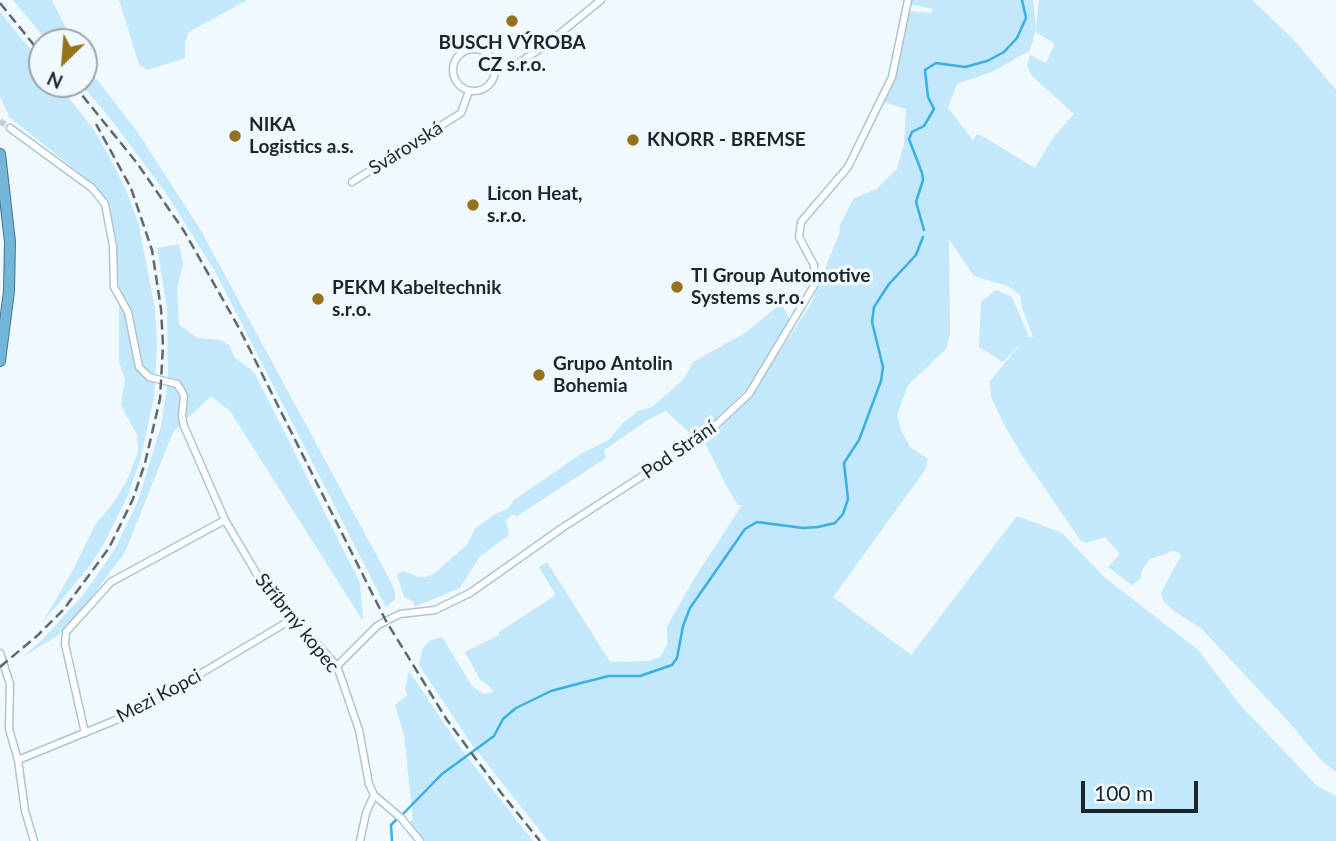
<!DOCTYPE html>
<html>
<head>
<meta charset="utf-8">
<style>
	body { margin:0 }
	#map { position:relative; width:1336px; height:841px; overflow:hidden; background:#eff9fe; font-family:Lato,sans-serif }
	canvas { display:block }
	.north { position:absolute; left:28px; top:28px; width:70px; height:70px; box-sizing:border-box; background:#eff9fe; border:2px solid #9ba4a9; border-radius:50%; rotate:205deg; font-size:19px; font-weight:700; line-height:28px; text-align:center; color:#1c252a }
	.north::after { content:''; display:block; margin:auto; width:24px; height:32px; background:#97721d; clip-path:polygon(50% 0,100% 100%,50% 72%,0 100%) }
	.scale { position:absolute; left:1081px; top:781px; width:117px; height:32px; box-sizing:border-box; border:4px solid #1c252a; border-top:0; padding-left:9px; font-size:21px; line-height:24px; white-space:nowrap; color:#1c252a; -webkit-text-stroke:5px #eff9fe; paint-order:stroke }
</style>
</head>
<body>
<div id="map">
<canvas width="1336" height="841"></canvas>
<div class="north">N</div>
<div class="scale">100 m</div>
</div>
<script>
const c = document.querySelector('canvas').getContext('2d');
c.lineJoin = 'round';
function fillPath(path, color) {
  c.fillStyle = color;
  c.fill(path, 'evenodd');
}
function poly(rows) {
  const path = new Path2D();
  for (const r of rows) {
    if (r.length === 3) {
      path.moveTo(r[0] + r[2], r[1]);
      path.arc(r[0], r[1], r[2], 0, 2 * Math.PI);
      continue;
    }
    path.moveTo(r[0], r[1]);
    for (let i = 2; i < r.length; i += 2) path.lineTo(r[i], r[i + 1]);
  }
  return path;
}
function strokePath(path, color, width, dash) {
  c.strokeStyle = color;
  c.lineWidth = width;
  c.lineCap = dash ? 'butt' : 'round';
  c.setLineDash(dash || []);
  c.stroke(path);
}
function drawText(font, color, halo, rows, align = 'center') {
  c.font = font + ' Lato,sans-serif';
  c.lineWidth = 7;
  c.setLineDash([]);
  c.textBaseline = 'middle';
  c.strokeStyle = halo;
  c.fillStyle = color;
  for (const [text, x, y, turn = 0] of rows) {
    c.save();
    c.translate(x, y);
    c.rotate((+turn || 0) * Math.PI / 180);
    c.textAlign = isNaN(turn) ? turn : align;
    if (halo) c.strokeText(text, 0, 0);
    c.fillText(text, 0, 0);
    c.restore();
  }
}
const green = poly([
	[13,0,52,0,73,42,48,42],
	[119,0,247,0,189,32,185,41,185,58,147,70,139,64],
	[911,0,1033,0,1036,28,1039,0,1252,0,1293,39,1336,90,1336,772,1319,758,1289,722,1202,629,1177,613,1164,602,1161,593,1181,556,1178,552,1173,551,1150,559,1142,570,1141,578,1132,585,1108,567,1120,554,1105,537,1086,543,1081,541,1022,455,1004,424,991,397,990,381,1023,341,1003,362,979,347,981,302,996,290,1012,297,1028,334,1026,337,1033,337,1022,308,1020,295,1008,286,974,276,949,239,950,334,946,349,908,385,897,415,901,430,910,447,928,459,925,470,833,597,911,655,1017,516,1062,533,1105,578,1198,650,1241,706,1317,786,1336,796,1336,841,548,841,473,746,419,665,422,650,429,641,442,637,472,686,483,694,492,692,493,691,488,685,481,681,465,652,499,635,499,632,556,595,539,567,547,562,610,662,648,661,660,657,667,646,667,627,694,579,742,505,738,505,727,487,705,443,753,392,811,304,839,234,840,225,854,198,877,189,897,169,904,144,906,109,884,102,909,11,931,13,933,9,910,4],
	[1036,29,1036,32,1055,44,1046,63,1030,55,1027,66,1032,76,1074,114,1053,138,1035,168,980,135,977,135,971,142,972,139,948,108,957,84,994,71,1030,50],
	[0,12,42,64,42,84,58,84,94,130,111,160,126,190,139,226,155,309,157,345,154,398,140,461,127,497,103,545,89,567,42,623,73,570,95,525,115,501,128,478,138,452,137,435,121,405,125,379,119,362,119,285,110,206,96,186,9,117,0,96],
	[84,63,136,130,200,229,391,582,395,593,395,599,386,607,216,273,166,193,114,123,81,84,84,84],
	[179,244,183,264,177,288,179,325,198,338,220,340,229,345,235,358,254,372,360,583,363,621,230,411,211,396,173,432,125,552,87,603,58,635,23,657,42,640,83,595,114,551,138,501,161,426,168,381,167,308,157,248],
	[779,305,782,305,790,320,783,333,747,389,714,421,692,435,666,411,649,419,604,450,606,458,517,516,513,514,506,520,509,535,480,556,460,588,414,607,414,602,404,597,397,575,399,573,403,571,418,577,426,577,435,573,467,545,475,529,495,514,508,509,514,500,584,452,609,440,623,423,638,411,652,407,674,388,684,379,693,362,745,333],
	[409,671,464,753,533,841,425,841,410,822,413,819,404,735,395,705,408,695,405,689]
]);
const stream = poly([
	[924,230,916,202,923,180,922,173,909,139,912,132,924,126,934,109,928,97,925,70,936,63,965,67,987,61,1004,52,1017,38,1026,18,1022,0],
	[402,815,442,774,494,736,503,719,516,708,551,691,581,683,609,676,640,676,672,665,677,658,683,626,690,608,745,529,757,522,803,528,818,527,835,523,843,514,848,499,844,463,859,440,881,381,883,367,872,322,874,307,889,284,916,255,923,237],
	[392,841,391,825,397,819]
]);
const minorTunnel = poly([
	[0,121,10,128]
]);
const minor = poly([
	[474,70,21],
	[494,66,517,64,546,45,601,0],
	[10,128,92,188,105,204,113,246,114,287,128,312,139,367,149,377,177,384,181,390,184,396,182,416,184,426,225,520,261,581,337,666,359,730,369,784,374,795,401,818,420,841],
	[352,182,461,113,469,91],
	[0,653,10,684,9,729,18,760,25,811,34,841],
	[337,666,377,626,386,621,400,614,435,610,470,593,562,528,704,436,749,394,815,284,814,265,799,237,801,222,848,167,892,77,908,0],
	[85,733,65,644,66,632,111,582,225,520],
	[18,760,138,711,294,618],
	[360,841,366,813,374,795]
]);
const trunk = poly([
	[0,154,10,242,9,291,0,361]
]);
const rail = poly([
	[0,3,42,55],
	[73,84,137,163,184,231,239,328,386,621,447,720,502,794,540,841],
	[0,667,38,635,64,609,109,548,133,499,145,463,160,399,163,345,161,309,152,250,131,188,96,124]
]);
const markers = [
	[512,21,7,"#97721d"],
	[235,136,7,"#97721d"],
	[633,140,7,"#97721d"],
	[473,205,7,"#97721d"],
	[677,287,7,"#97721d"],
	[318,299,7,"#97721d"],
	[539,375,7,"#97721d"]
];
const poiNames = [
	["BUSCH VÝROBA",512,43,"center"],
	["CZ s.r.o.",512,65,"center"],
	["NIKA",249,125],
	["Logistics a.s.",249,147],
	["KNORR - BREMSE",647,140],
	["Licon Heat,",487,194],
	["s.r.o.",487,216],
	["TI Group Automotive",691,276],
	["Systems s.r.o.",691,298],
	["PEKM Kabeltechnik",332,288],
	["s.r.o.",332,310],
	["Grupo Antolin",553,364],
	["Bohemia",553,386]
];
const streetNames = [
	["Svárovská",406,148,-32],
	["Pod Strání",679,450,-35],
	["Stříbrný kopec",297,623,51],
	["Mezi Kopci",159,696,-28]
];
fillPath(green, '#c3e7fb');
strokePath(stream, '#39afe6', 2.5);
strokePath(minorTunnel, '#c5cfd4', 6, [6, 3]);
strokePath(minor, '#adc5d2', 9);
strokePath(trunk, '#3e7794', 12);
strokePath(minor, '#fff', 6);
strokePath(trunk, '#73b6d7', 10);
strokePath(rail, '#5f686d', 2.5, [10, 5]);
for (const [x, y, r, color] of markers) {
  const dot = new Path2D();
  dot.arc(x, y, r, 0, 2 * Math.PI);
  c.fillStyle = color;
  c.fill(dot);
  strokePath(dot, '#eff9fe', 2.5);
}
drawText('bold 19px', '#1c252a', '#eff9fe', poiNames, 'left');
drawText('19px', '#1c252a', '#eff9fe', streetNames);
</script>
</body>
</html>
